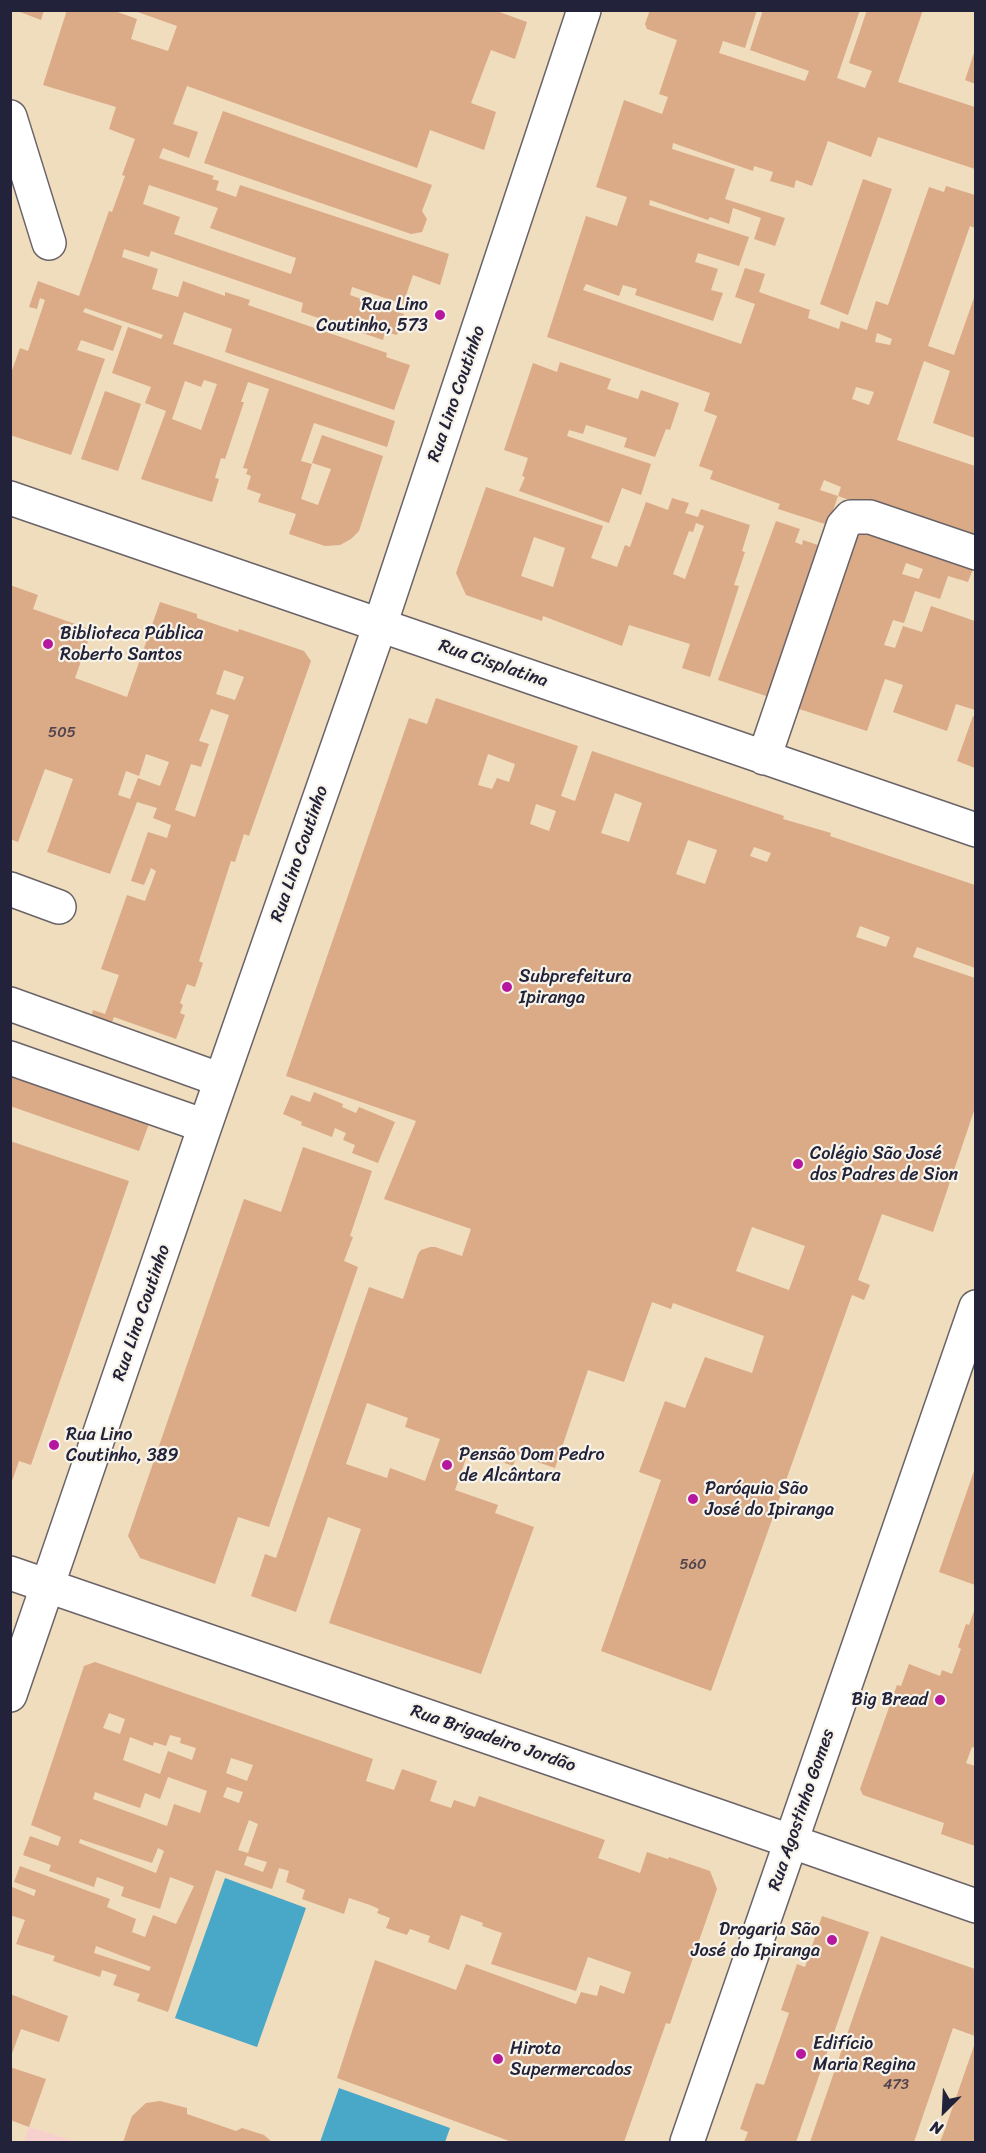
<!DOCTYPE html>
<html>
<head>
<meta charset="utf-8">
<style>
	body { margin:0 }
	#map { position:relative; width:986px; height:2153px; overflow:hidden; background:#f0ddbd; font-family:Sriracha,sans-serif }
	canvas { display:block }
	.frame { position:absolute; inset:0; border:12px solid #22223b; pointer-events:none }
	.north { position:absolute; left:914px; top:2081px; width:60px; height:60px; -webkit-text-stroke:4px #f7f3e8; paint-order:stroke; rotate:204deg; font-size:16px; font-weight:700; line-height:24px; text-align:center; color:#22223b }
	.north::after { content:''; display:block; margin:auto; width:21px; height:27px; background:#22223b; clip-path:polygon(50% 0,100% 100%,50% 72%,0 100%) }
</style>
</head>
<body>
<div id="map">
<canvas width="986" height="2153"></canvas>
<div class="frame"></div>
<div class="north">N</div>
</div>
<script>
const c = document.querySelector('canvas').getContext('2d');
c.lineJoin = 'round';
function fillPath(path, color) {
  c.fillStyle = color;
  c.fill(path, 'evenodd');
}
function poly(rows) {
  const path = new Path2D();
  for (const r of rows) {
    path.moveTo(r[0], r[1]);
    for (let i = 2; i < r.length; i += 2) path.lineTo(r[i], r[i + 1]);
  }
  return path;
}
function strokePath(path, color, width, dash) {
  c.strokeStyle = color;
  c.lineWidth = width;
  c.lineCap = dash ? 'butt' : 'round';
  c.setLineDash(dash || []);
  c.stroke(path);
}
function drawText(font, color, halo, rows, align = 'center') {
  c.font = font + ' Sriracha,sans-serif';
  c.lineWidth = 4.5;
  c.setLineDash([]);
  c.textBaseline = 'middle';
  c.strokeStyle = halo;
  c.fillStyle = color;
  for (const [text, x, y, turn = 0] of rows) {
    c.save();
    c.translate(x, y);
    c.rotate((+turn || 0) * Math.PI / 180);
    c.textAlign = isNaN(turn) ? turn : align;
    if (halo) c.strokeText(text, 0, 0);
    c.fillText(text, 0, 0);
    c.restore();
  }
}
const built = poly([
	[29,2127,78,2142,24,2142]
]);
const water = poly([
	[225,1878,306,1908,257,2047,175,2018],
	[339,2088,450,2128,445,2142,320,2142]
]);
const building = poly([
	[15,10,44,10,41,20],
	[67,10,112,10,137,19,131,39,168,51,177,26,132,10,494,10,527,22,515,59,491,50,471,103,496,112,484,150,430,130,417,168,187,86,173,124,198,132,189,158,163,148,159,158,214,176,212,179,219,181,216,190,236,197,240,185,449,254,440,285,413,275,403,304,352,287,350,295,404,314,397,335,385,332,383,340,301,312,303,303,151,251,149,257,124,249,122,257,158,269,152,289,178,297,183,281,225,296,225,292,250,300,248,305,387,353,386,357,410,365,394,410,225,352,232,329,184,312,173,344,395,421,387,447,314,423,301,461,312,464,301,499,318,505,331,469,312,463,322,435,383,456,359,531,351,539,340,545,325,546,289,534,296,514,258,502,261,494,247,489,251,476,246,474,248,469,243,468,269,389,248,382,241,402,244,402,225,459,221,458,215,478,219,479,212,502,141,479,166,411,145,403,151,387,112,373,128,327,161,339,163,335,85,308,83,312,122,326,113,351,81,340,77,350,105,359,71,455,10,435,10,376,20,348,28,351,45,300,40,298,37,309,29,307,38,281,79,296,109,211,112,212,125,176,122,175,135,139,109,129,116,107,43,85],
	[149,185,218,208,210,228,296,258,291,274,174,234,180,217,143,204],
	[204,380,217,384,201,430,172,419,185,381,201,387],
	[650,10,757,10,745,48,723,41,719,53,805,81,809,71,750,50,763,10,860,10,837,78,865,88,872,71,849,63,867,10,923,10,898,82,975,107,975,169,878,137,871,157,828,141,812,186,796,180,794,188,770,181,773,172,754,166,753,171,673,143,672,149,735,169,725,199,785,218,775,246,754,239,761,218,733,208,729,224,710,217,708,220,650,200,649,205,749,237,739,266,698,253,695,262,718,269,711,290,723,293,713,321,635,295,637,289,623,285,619,296,586,284,583,290,741,344,755,304,735,297,745,268,765,274,759,292,810,310,808,318,839,329,841,321,867,330,876,301,888,305,929,187,944,192,946,186,975,195,975,228,970,226,928,346,954,355,975,295,975,438,933,423,950,371,924,361,897,440,975,466,975,544,838,496,841,487,824,480,820,490,838,496,828,525,778,509,780,504,710,479,713,471,699,466,717,416,704,411,710,393,547,337,586,216,617,226,627,197,596,187,624,100,662,114,668,97,659,94,677,40,647,29,645,24],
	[877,333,892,339,890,345,875,342],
	[856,387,874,392,869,405,852,399],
	[975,50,975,84,965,80],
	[223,111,432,185,422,211,427,219,422,232,411,234,204,163],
	[863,179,892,189,848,315,820,304],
	[560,362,611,379,607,389,638,399,641,390,679,403,670,430,666,429,655,457,624,447,627,438,586,425,583,434,569,430,567,436,651,464,641,495,622,488,609,523,519,491,525,477,522,476,528,458,504,450,533,363,557,372],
	[105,391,141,404,118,471,81,459],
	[486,487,603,526,591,558,617,567,625,545,630,547,646,502,668,510,672,498,689,503,685,513,698,517,701,509,750,525,742,551,745,552,734,585,739,586,710,677,682,668,690,644,629,625,622,646,543,616,542,621,466,595,456,573],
	[696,523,704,526,685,579,673,574,689,531,693,532],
	[534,537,565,548,553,587,521,576],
	[776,521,800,529,795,542,802,545,803,540,821,546,769,697,718,680],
	[854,528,973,569,968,582,948,576,940,599,915,591,904,623,893,620,884,645,895,648,903,626,922,632,931,606,975,621,975,710,956,704,947,731,893,712,903,685,885,679,867,731,793,707],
	[906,563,923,569,919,579,902,574],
	[10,585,38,595,33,609,92,630,75,678,127,697,160,602,197,614,197,618,238,632,239,629,304,651,311,661,249,836,244,834,235,862,231,861,199,961,203,963,195,987,187,984,180,1003,183,1005,180,1013,185,1015,176,1039,114,1017,109,1030,90,1022,93,1010,105,1014,119,975,101,969,127,895,145,901,156,871,151,868,144,885,131,881,148,832,167,838,171,825,153,818,157,808,137,802,110,874,47,852,73,779,45,769,18,842,10,839],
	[224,670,244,677,235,700,216,694],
	[211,709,229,715,195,817,175,810,191,764,201,767,209,744,199,741],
	[146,754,169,762,160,786,138,778,130,799,118,795,126,771,139,776],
	[436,698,578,746,561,796,575,801,592,751,784,816,783,819,831,833,830,836,975,885,975,968,917,947,913,957,975,978,975,1108,933,1232,882,1214,858,1280,870,1285,864,1300,852,1295,711,1691,601,1651,661,1480,639,1472,665,1401,685,1408,705,1357,752,1373,764,1336,673,1303,671,1309,652,1302,624,1382,588,1370,555,1468,517,1455,513,1466,469,1450,455,1490,498,1505,495,1513,534,1527,481,1674,329,1623,361,1529,328,1517,296,1612,251,1596,265,1554,276,1558,369,1287,403,1299,418,1254,421,1250,430,1247,435,1247,462,1256,471,1229,384,1199,416,1121,286,1076,409,718,427,724],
	[488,754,515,764,509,782,497,778,492,789,478,785],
	[615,793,642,803,629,842,601,833],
	[536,804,556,811,549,831,530,824],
	[688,840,717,850,705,884,676,874],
	[754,847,771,853,767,862,750,856],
	[860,926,890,937,886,947,856,937],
	[752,1227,805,1246,789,1290,736,1271],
	[367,1403,408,1418,405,1427,440,1439,425,1481,390,1468,387,1478,346,1464],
	[973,716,975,717,975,768,957,761],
	[10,1073,150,1121,139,1151,10,1106],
	[314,1092,343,1104,342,1107,356,1113,359,1107,395,1122,378,1163,352,1153,355,1145,343,1140,346,1133,335,1128,332,1137,301,1125,302,1122,283,1114,291,1095,310,1102],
	[10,1141,129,1181,31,1465,19,1461,11,1484],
	[303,1147,372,1171,350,1236,353,1237,344,1261,358,1267,269,1527,238,1517,215,1584,140,1558,128,1536,244,1199,281,1212],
	[975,1468,975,1585,939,1572],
	[975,1608,975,1748,972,1747,966,1763,975,1766,975,1846,941,1834,944,1823,863,1795,860,1789,897,1685,901,1686,909,1664,940,1676,942,1670,952,1674,961,1649,958,1647,966,1624,969,1625],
	[95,1662,373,1759,366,1781,394,1790,402,1769,437,1781,430,1801,451,1808,454,1800,475,1807,479,1796,499,1803,605,1840,598,1858,640,1873,647,1852,668,1859,669,1857,710,1871,717,1889,670,2024,666,2023,624,2142,512,2142,337,2078,375,1960,456,1990,466,1964,576,2004,581,1992,597,1996,600,1985,624,1994,631,1972,588,1957,576,1991,491,1964,502,1933,482,1926,483,1923,461,1915,449,1950,428,1942,430,1936,410,1929,407,1935,386,1928,390,1918,377,1913,379,1909,370,1905,349,1898,344,1914,302,1899,305,1890,286,1882,289,1871,279,1868,272,1889,216,1870,168,2012,137,2001,140,1994,113,1985,117,1975,102,1970,100,1977,53,1961,55,1956,16,1944,25,1920,10,1915,12,1887,34,1896,36,1890,14,1882,20,1866,110,1899,107,1907,136,1919,132,1932,145,1937,153,1915,176,1924,194,1886,170,1877,160,1909,121,1896,124,1887,97,1877,94,1887,49,1871,51,1865,23,1855,30,1836,58,1846,61,1837,31,1825,84,1666],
	[109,1713,125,1719,120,1734,103,1728],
	[170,1735,181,1738,180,1743,196,1748,192,1760,168,1751,160,1774,123,1760,130,1737,153,1746,154,1742,166,1746],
	[231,1758,253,1765,247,1781,226,1773],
	[168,1777,207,1791,200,1813,174,1804,167,1826,93,1799,95,1792,140,1808,145,1793,160,1799],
	[227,1787,243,1792,239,1803,223,1797],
	[249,1820,258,1824,248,1853,238,1850],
	[80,1839,152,1863,158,1848,164,1851,156,1873,79,1843],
	[247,1856,267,1862,263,1872,244,1865],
	[96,1946,151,1967,149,1971,94,1953],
	[822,1916,869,1932,796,2142,744,2142,748,2132,740,2129,756,2083,764,2085,789,2013,781,2010,797,1964,805,1967],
	[881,1936,975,1969,975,2036,953,2028,914,2142,810,2142],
	[10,1994,68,2016,59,2042,21,2029,10,2059],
	[975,2043,974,2142,940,2142,944,2132],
	[10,2067,46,2079,29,2127,10,2120],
	[160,2101,187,2108,187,2114,236,2131,242,2128,264,2135,272,2142,123,2142,132,2116,146,2103]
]);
const minor = poly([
	[10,117,49,243],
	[10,498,976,830],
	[764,758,843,526,851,517,870,517,976,553],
	[10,889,59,907],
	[10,1004,221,1080],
	[10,1058,205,1126],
	[10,1573,721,1817,976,1906],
	[10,1695,205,1126,380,625,584,10],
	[687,2142,976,1307]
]);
const markers = [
	[440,315,6,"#b5179e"],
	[48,644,6,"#b5179e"],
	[507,987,6,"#b5179e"],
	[798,1164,6,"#b5179e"],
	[54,1445,6,"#b5179e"],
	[447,1465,6,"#b5179e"],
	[693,1499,6,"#b5179e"],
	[940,1700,6,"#b5179e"],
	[832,1940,6,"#b5179e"],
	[801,2054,6,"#b5179e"],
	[498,2059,6,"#b5179e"]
];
const numberNames = [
	["505",62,733],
	["560",693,1565],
	["473",896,2085]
];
const poiNames = [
	["Rua Lino",428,305,"right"],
	["Coutinho, 573",428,326,"right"],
	["Biblioteca Pública",60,634],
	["Roberto Santos",60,655],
	["Subprefeitura",519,977],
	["Ipiranga",519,998],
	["Colégio São José",810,1154],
	["dos Padres de Sion",810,1175],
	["Rua Lino",66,1435],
	["Coutinho, 389",66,1456],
	["Pensão Dom Pedro",459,1455],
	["de Alcântara",459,1476],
	["Paróquia São",705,1489],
	["José do Ipiranga",705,1510],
	["Big Bread",928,1700,"right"],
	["Drogaria São",820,1930,"right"],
	["José do Ipiranga",820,1951,"right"],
	["Edifício",813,2044],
	["Maria Regina",813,2065],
	["Hirota",510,2049],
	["Supermercados",510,2070]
];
const streetNames = [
	["Rua Lino Coutinho",457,394,-71],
	["Rua Cisplatina",493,664,19],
	["Rua Lino Coutinho",300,854,-71],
	["Rua Lino Coutinho",142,1313,-71],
	["Rua Brigadeiro Jordão",493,1739,19],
	["Rua Agostinho Gomes",802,1810,-71]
];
fillPath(built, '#f7d0ce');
fillPath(water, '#49a7c8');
fillPath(building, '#dbaa87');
strokePath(minor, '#6a6368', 36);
strokePath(minor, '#fff', 33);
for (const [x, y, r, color] of markers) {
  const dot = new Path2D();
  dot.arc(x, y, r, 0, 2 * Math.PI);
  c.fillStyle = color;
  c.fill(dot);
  strokePath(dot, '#f7f3e8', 2);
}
drawText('15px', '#50444e', null, numberNames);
drawText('18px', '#22223b', '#f7f3e8', poiNames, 'left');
drawText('18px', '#22223b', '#f7f3e8', streetNames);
</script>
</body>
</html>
